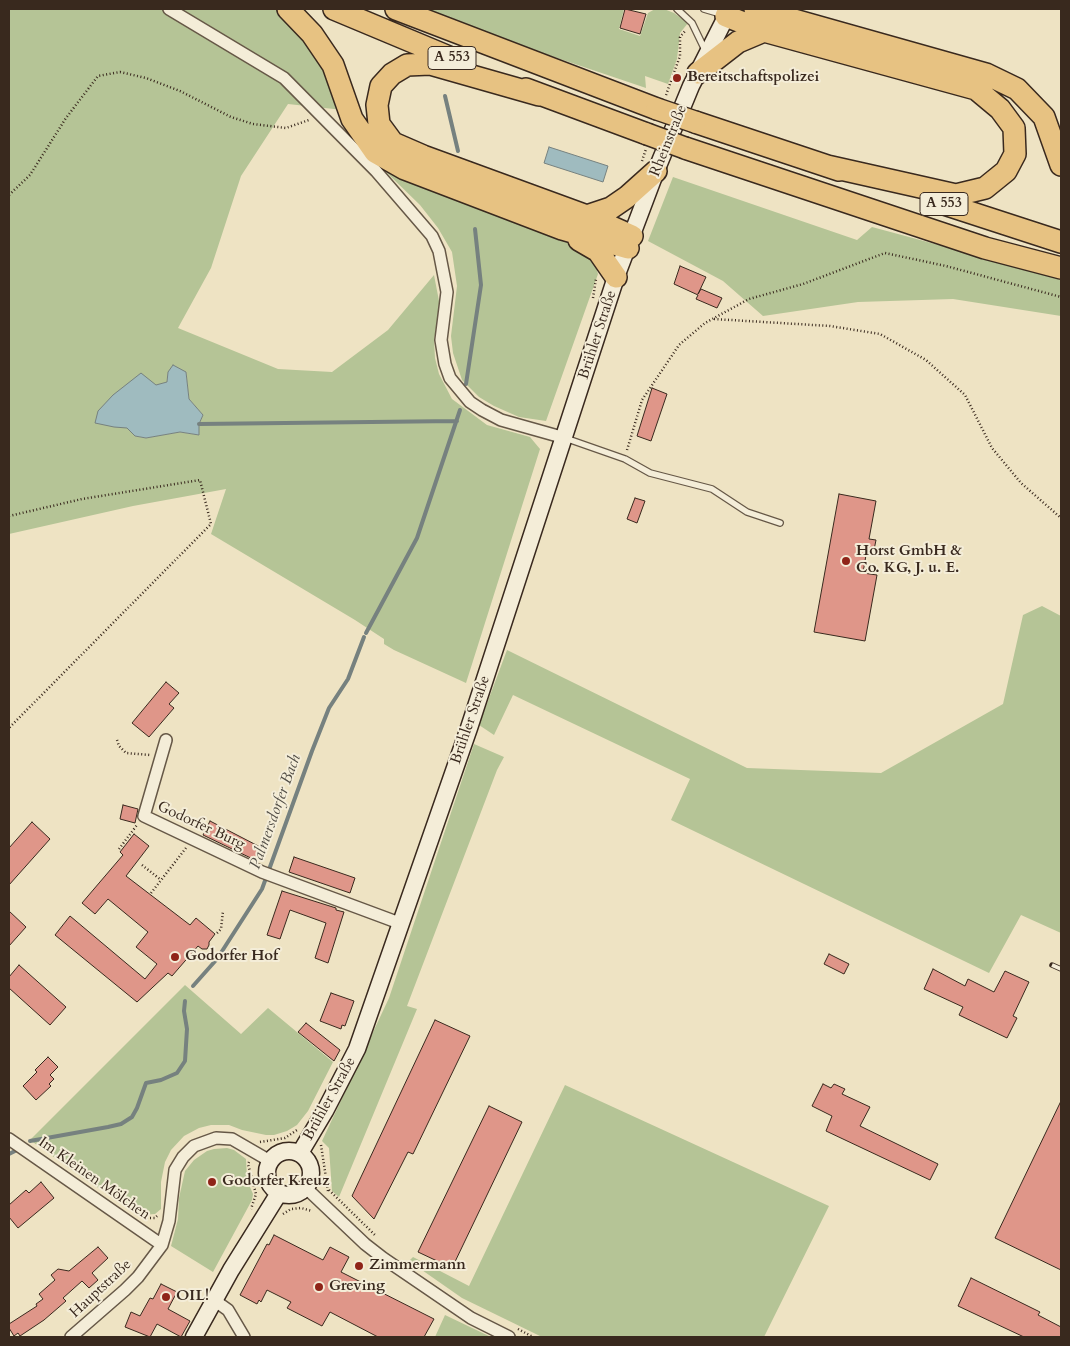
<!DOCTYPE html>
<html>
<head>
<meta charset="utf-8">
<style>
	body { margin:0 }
	#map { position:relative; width:1070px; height:1346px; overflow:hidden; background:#eee3c3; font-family:Cardo,serif }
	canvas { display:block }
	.frame { position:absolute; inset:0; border:10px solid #39291e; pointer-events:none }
</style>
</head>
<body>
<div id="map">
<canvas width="1070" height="1346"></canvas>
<div class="frame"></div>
</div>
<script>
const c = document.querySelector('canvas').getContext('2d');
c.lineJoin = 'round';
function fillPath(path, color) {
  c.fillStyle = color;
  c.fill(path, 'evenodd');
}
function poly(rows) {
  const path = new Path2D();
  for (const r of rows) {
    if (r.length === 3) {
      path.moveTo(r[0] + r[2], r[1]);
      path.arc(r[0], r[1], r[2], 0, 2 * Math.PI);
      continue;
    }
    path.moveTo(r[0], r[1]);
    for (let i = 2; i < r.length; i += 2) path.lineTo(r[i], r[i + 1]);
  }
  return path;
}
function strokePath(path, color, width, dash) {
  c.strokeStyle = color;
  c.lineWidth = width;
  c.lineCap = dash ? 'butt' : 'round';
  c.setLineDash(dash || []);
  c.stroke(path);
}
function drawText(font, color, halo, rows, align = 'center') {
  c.font = font + ' Cardo,serif';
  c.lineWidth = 4;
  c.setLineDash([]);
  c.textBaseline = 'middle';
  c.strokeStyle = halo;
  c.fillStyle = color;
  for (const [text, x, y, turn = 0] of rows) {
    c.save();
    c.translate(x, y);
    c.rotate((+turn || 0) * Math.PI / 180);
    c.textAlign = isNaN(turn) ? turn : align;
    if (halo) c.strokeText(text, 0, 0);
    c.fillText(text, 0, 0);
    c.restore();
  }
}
const green = poly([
	[9,9,275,9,301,31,331,77,343,110,288,104,241,176,211,268,178,328,278,369,332,372,388,330,434,275,440,306,434,340,435,358,439,374,452,399,487,425,530,437,540,449,466,683,394,650,384,644,384,639,355,620,211,534,226,489,133,506,9,534],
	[168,372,186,372,189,399,203,415,199,424,199,435,180,432,145,438,135,436,127,428,156,386,167,382],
	[426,9,624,9,619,29,640,36,648,13,655,9,664,9,674,13,688,23,680,33,677,59,668,84,645,76,646,88,489,35],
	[384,170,494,209,591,250,598,274,546,421,519,417,494,406,479,397,462,380,453,353,451,336,457,286,452,252,438,228,420,205],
	[673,177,857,240,872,227,1061,278,1061,316,953,299,858,302,763,316,723,281,648,241],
	[1042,606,1061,616,1061,933,1021,915,989,973,671,820,690,779,513,695,494,735,479,725,507,650,747,768,881,773,1003,704,1023,615],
	[474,744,504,757,497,770,407,1006,417,1009,339,1197,332,1191,329,1148,322,1141,389,998],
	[185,985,241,1034,268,1008,333,1062,308,1111,297,1125,287,1131,274,1135,266,1135,242,1130,229,1125,211,1125,199,1128,184,1136,171,1150,165,1162,161,1182,161,1209,155,1214,141,1215,86,1180,30,1140],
	[565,1085,829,1206,764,1337,542,1337,462,1298,409,1261,413,1257,469,1286],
	[227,1148,234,1150,246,1159,247,1180,253,1194,252,1200,213,1272,171,1246,178,1219,179,1198,185,1171,194,1160,207,1151,214,1149],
	[445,1315,491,1337,435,1337]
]);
const water = poly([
	[549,147,608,166,603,182,544,163,549,147],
	[173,365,186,372,189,399,203,415,199,424,199,435,180,432,146,438,135,436,127,428,114,427,95,423,98,411,113,395,141,373,156,385,167,382,168,372,173,365]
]);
const stream = poly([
	[445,96,458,151],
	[466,384,481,285,475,229],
	[199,424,457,421],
	[366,633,417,538,460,410],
	[193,986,217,959,262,889,312,751,329,708,348,679,364,637],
	[30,1141,108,1127,121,1124,132,1117,137,1108,146,1083,161,1080,177,1073,185,1061,187,1029,184,1011,185,1001],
	[9,1154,17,1150]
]);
const building = poly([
	[625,9,646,14,640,34,620,28,625,9],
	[680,266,706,277,698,294,701,289,722,298,717,308,696,299,698,295,674,284,680,266],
	[652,388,667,394,651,441,637,436,652,388],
	[839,494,876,501,869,539,876,540,874,550,867,549,863,573,877,575,865,641,814,632,839,494],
	[635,498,645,501,637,523,627,519,635,498],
	[166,682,179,693,169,704,174,708,149,737,132,723,166,682],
	[123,805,138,809,135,823,120,819,123,805],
	[210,821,264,849,257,861,203,835,210,821],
	[32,822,50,839,9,885,9,848,32,822],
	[134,834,149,846,126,876,190,925,196,918,215,934,209,942,209,945,207,949,202,949,198,946,172,976,168,973,137,1002,55,935,70,916,145,979,157,964,136,947,148,932,108,899,95,914,82,903,123,855,120,852,134,834],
	[294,857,355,878,350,893,289,872,294,857],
	[282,891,336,908,336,910,344,912,328,963,315,958,326,923,290,910,280,939,267,935,282,891],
	[9,911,26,927,9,946,9,911],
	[829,954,849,964,844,974,824,964,829,954],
	[19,965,66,1007,50,1025,9,988,9,977,19,965],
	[933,969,965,986,968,979,994,992,1005,971,1029,982,1013,1016,1017,1018,1007,1038,959,1015,963,1007,924,989,933,969],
	[331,993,354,1001,345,1026,342,1025,341,1029,320,1021,331,993],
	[435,1020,470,1036,413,1154,408,1152,374,1219,352,1196,435,1020],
	[306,1023,340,1050,334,1061,298,1032,306,1023],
	[48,1057,58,1067,50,1075,54,1079,49,1084,51,1086,36,1100,23,1086,37,1072,35,1070,48,1057],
	[823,1084,831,1088,834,1084,845,1089,842,1094,870,1107,860,1126,938,1164,930,1180,826,1131,832,1116,812,1106,823,1084],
	[1061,1101,1061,1270,995,1238,1061,1101],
	[489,1106,522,1122,452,1268,418,1252,489,1106],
	[41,1182,54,1198,18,1228,9,1217,9,1205,26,1190,29,1193,41,1182],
	[274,1235,323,1260,330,1247,349,1257,341,1272,434,1319,424,1337,378,1337,330,1312,322,1326,287,1308,291,1302,267,1290,261,1302,259,1300,257,1304,240,1295,267,1244,269,1245,274,1235],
	[98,1247,108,1258,92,1273,98,1280,89,1288,82,1281,63,1298,66,1301,44,1320,20,1336,18,1333,14,1336,9,1328,9,1324,37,1306,36,1304,43,1299,39,1294,55,1280,51,1275,58,1269,69,1271,98,1247],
	[971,1278,1040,1312,1038,1315,1061,1327,1061,1337,1024,1337,958,1306,971,1278],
	[161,1284,177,1292,168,1309,190,1321,181,1337,157,1324,150,1337,125,1327,131,1312,140,1316,150,1298,153,1299,161,1284]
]);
const path = poly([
	[666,95,680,56,680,37,686,30],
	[642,161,646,149],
	[9,195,30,175,66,118,98,76,120,72,146,78,180,91,231,117,253,124,286,128,309,120],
	[593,298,596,279],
	[714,319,830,326,880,334,926,360,965,395,992,448,1021,483,1061,518],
	[627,450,642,400,679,345,705,323,749,299,803,284,885,253,946,266,1061,297],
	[9,516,82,499,200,480,211,524,9,728],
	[117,740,119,746,126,753,150,755],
	[119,849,137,825],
	[142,865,161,880],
	[151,893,186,848],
	[217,933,221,929,223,911],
	[260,1142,285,1138,297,1130],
	[321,1145,328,1191],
	[249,1162,248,1164,256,1194,251,1209],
	[329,1190,376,1236],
	[283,1214,291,1209,301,1208,312,1211],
	[143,1218,155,1218,157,1216],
	[518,1329,533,1337]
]);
const service = poly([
	[677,9,692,23,706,52],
	[704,9,721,14],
	[565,438,625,459,650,473,712,489,747,512,780,523]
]);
const minor = poly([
	[169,9,284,78,376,171,432,236,439,251,447,292,441,340,445,364,450,378,470,402,482,410,501,420,565,438],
	[166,740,144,816,262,872,402,924],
	[9,1139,162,1245],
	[306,1188,365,1244,383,1258,471,1318,509,1337],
	[214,1300,228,1310,244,1337],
	[71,1337,125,1290,138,1277,162,1245,169,1221,175,1170,183,1157,194,1146,216,1138,232,1139,270,1161]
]);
const secondary = poly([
	[289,1173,22],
	[300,1153,325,1111,357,1049,469,728,616,277,656,171,691,86,730,9],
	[194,1337,231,1270,279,1193]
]);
const motorway = poly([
	[288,9,312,34,333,65,352,119,375,152,405,169,562,229,628,248],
	[334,9,456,60],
	[396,9,657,109],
	[755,9,986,74,1017,89,1044,117,1061,165],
	[726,16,764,31,976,89,1000,109,1014,128,1015,154,1006,171,985,188,956,195,827,166],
	[698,73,738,42,764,31],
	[526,89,647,134],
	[539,95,430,64,407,65,392,74,381,86,377,105,379,124,393,143,423,156,587,216,632,236],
	[695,122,839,170],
	[685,148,985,248,1061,268],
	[932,200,1061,242],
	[587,216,611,208,627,197,656,171],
	[579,240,598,251,616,277]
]);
const rail = poly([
	[1052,965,1061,969]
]);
const motorwayBridge = poly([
	[657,109,695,122],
	[647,134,685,148]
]);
const markers = [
	[677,78,5,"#8f2418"],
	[846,561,5,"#8f2418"],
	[175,957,5,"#8f2418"],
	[212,1182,5,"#8f2418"],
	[359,1266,5,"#8f2418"],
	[319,1287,5,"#8f2418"],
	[166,1297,5,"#8f2418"]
];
const shields = [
	[452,58,48],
	[944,204,48]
];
const shieldNames = [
	["A 553",452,58],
	["A 553",944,204]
];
const poiNames = [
	["Bereitschaftspolizei",687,78],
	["Horst GmbH &",856,552],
	["Co. KG, J. u. E.",856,569],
	["Godorfer Hof",185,957],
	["Godorfer Kreuz",222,1182],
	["Zimmermann",369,1266],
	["Greving",329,1287],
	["OIL!",176,1297]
];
const streetNames = [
	["Rheinstraße",669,141,-68],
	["Brühler Straße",598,335,-72],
	["Brühler Straße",471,720,-71],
	["Godorfer Burg",201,826,25],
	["Brühler Straße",330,1099,-61],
	["Im Kleinen Mölchen",94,1179,35],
	["Hauptstraße",101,1289,-43]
];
const waterNames = [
	["Palmersdorfer Bach",276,812,-70]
];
fillPath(green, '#b5c496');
fillPath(water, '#9fbbbf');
strokePath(water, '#76817f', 1);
strokePath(stream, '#76817f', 4);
fillPath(building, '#df9689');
strokePath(building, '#39291e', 1);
strokePath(service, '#665847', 8);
strokePath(minor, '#665847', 14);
strokePath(secondary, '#39291e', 19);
strokePath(motorway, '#39291e', 24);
strokePath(path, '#39291e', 2.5, [1, 2.5]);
strokePath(service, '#f4edd8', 5.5);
strokePath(minor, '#f4edd8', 11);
strokePath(secondary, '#f4edd8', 16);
strokePath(motorway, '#e7c282', 21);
strokePath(rail, '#39291e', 5.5);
strokePath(rail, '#f4edd8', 4, [11]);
strokePath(motorwayBridge, '#39291e', 24, []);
strokePath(motorwayBridge, '#e7c282', 21);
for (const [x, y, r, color] of markers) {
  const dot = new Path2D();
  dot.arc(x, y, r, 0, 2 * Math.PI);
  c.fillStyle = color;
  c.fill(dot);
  strokePath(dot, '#f4edd8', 2);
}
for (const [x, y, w] of shields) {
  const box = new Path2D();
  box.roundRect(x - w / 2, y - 11.5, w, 23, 4);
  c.fillStyle = '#f4edd8';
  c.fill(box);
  strokePath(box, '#39291e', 1);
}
drawText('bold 14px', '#39291e', null, shieldNames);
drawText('bold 15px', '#39291e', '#f4edd8', poiNames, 'left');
drawText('15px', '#39291e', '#f4edd8', streetNames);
drawText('italic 16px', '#524e46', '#f4edd8', waterNames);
</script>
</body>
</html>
